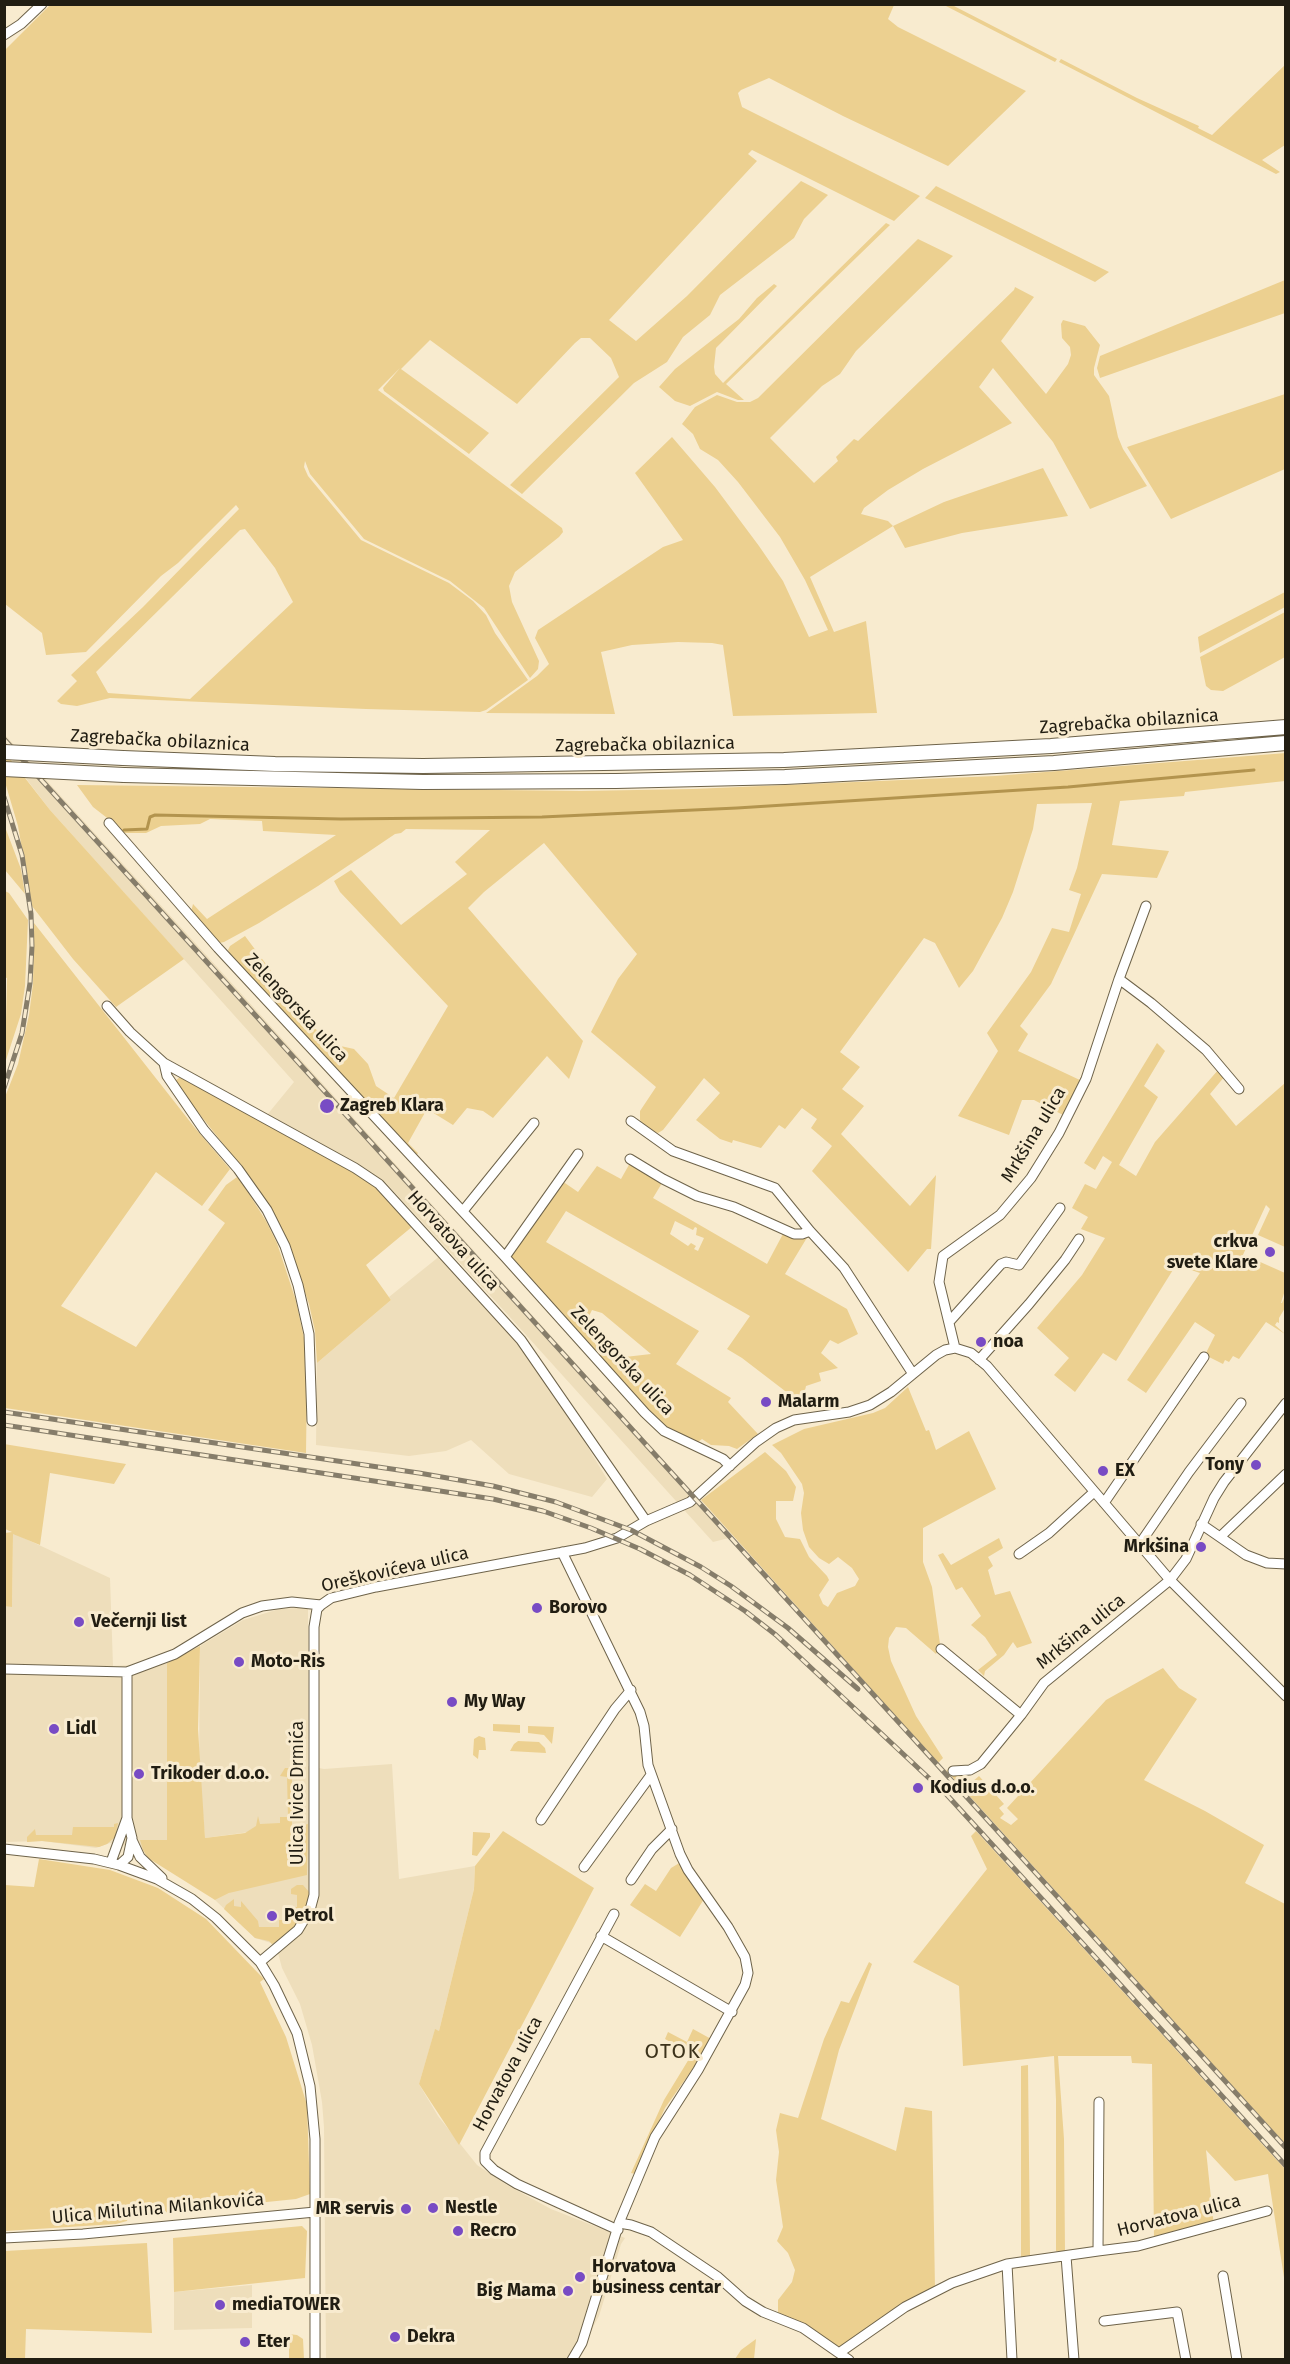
<!DOCTYPE html>
<html>
<head>
<meta charset="utf-8">
<style>
	body { margin:0 }
	#map { position:relative; width:1290px; height:2364px; overflow:hidden; background:#f8ebcf; font-family:"Fira Sans",sans-serif }
	canvas { display:block }
	.frame { position:absolute; inset:0; border:6px solid #211d12; pointer-events:none }
</style>
</head>
<body>
<div id="map">
<canvas width="1290" height="2364"></canvas>
<div class="frame"></div>
</div>
<script>
const c = document.querySelector('canvas').getContext('2d');
c.lineJoin = 'round';
function fillPath(path, color) {
  c.fillStyle = color;
  c.fill(path, 'evenodd');
}
function poly(rows) {
  const path = new Path2D();
  for (const r of rows) {
    path.moveTo(r[0], r[1]);
    for (let i = 2; i < r.length; i += 2) path.lineTo(r[i], r[i + 1]);
  }
  return path;
}
function strokePath(path, color, width, dash) {
  c.strokeStyle = color;
  c.lineWidth = width;
  c.lineCap = dash ? 'butt' : 'round';
  c.setLineDash(dash || []);
  c.stroke(path);
}
function drawText(font, color, halo, rows, align = 'center') {
  c.font = font + ' "Fira Sans",sans-serif';
  c.lineWidth = 6;
  c.setLineDash([]);
  c.textBaseline = 'middle';
  c.strokeStyle = halo;
  c.fillStyle = color;
  for (const [text, x, y, turn = 0] of rows) {
    c.save();
    c.translate(x, y);
    c.rotate((+turn || 0) * Math.PI / 180);
    c.textAlign = isNaN(turn) ? turn : align;
    if (halo) c.strokeText(text, 0, 0);
    c.fillText(text, 0, 0);
    c.restore();
  }
}
const built = poly([
	[5,735,208,957,733,1537,713,1542,508,1315,386,1183,267,1115,294,1082,50,810,5,751],
	[441,1255,521,1344,566,1411,607,1479,592,1497,509,1474,471,1440,446,1451,409,1456,316,1445,317,1363,391,1300,389,1297],
	[13,1533,110,1578,113,1666,134,1665,136,1673,167,1663,167,1827,169,1840,148,1858,142,1849,110,1843,96,1848,42,1841,5,1842,4,1606,12,1606],
	[298,1608,308,1609,308,1766,324,1769,392,1764,399,1879,475,1866,474,1889,439,2031,435,2030,419,2084,438,2116,477,2165,507,2185,551,2209,625,2238,621,2244,599,2316,576,2359,326,2359,324,2127,322,2102,312,2045,300,2004,282,1968,278,1953,271,1943,255,1938,215,1900,229,1893,308,1824,205,1838,199,1769,200,1646,243,1620,279,1609],
	[252,2285,252,2328,174,2330,174,2292]
]);
const green = poly([
	[50,5,894,5,888,19,898,27,1026,91,948,166,843,116,769,78,741,90,738,93,742,107,920,196,894,221,752,150,748,154,757,161,609,320,636,341,687,296,801,181,828,195,804,219,794,238,720,295,710,315,683,337,667,362,634,383,522,494,510,485,619,377,611,358,590,338,581,338,575,343,517,404,430,340,401,369,489,433,469,454,384,391,383,388,400,368,378,390,562,528,563,532,559,537,515,572,509,586,512,602,539,661,538,669,530,678,484,608,450,581,364,539,310,474,305,461,304,467,308,476,361,540,449,583,473,601,486,615,495,633,528,680,486,710,480,712,366,709,110,698,77,706,61,704,57,701,77,681,71,675,143,607,239,509,236,505,178,563,161,576,86,652,46,655,42,633,5,604,5,50],
	[245,529,275,568,293,602,190,699,108,693,96,672,240,530],
	[944,5,952,5,1057,59,1055,62],
	[1061,59,1137,98,1199,126,1198,128,1212,135,1285,65,1285,145,1262,160,1280,172,1276,174,1059,62],
	[936,186,1109,272,1095,282,925,198],
	[886,223,890,225,726,384,744,400,738,400,717,392,690,406,675,401,659,387,675,369,739,319,757,298,774,284,777,286,716,348,714,367,715,374,723,383],
	[918,239,953,256,856,351,840,374,822,386,770,438,814,483,838,461,836,457,854,439,858,441,1014,290,1015,287,1034,297,1001,341,1046,394,1068,364,1071,355,1070,347,1062,338,1061,324,1063,320,1085,326,1100,345,1094,368,1094,375,1109,396,1118,437,1123,449,1147,486,1090,509,1053,442,993,368,979,387,1012,423,923,469,888,490,864,508,861,514,888,521,893,526,944,502,1043,468,1068,516,962,533,905,548,893,526,810,577,834,632,866,621,877,713,733,716,723,645,712,643,678,642,632,645,601,652,615,714,486,713,537,676,549,664,535,638,538,630,663,547,683,540,635,473,672,437,715,487,759,546,783,581,809,637,828,630,805,580,780,537,738,482,718,460,700,449,693,434,682,424,695,407,717,395,737,402,750,402,758,398],
	[1285,280,1285,313,1100,378,1097,368,1100,356],
	[1285,394,1285,469,1171,519,1127,447],
	[1285,592,1285,607,1200,653,1198,637],
	[1285,612,1285,657,1223,691,1211,690,1206,686,1200,657],
	[4,751,50,810,184,959,116,1007,73,959,32,906,18,826,5,782],
	[1286,753,1285,781,1185,792,1184,796,1120,801,1112,845,1169,851,1157,878,1102,874,1051,984,1020,1026,1028,1034,1018,1051,1082,1081,1065,1116,1034,1100,1022,1100,1009,1135,958,1116,998,1051,987,1033,1031,972,1052,928,1069,932,1081,894,1069,890,1077,868,1092,803,1037,804,1033,829,1013,892,1002,918,973,971,959,988,935,943,924,938,840,1052,860,1067,842,1089,864,1106,841,1134,910,1206,936,1175,931,1249,927,1249,908,1272,812,1171,832,1146,811,1128,817,1119,802,1108,785,1129,779,1125,761,1148,733,1140,732,1143,720,1139,696,1120,720,1093,704,1078,663,1130,658,1133,647,1129,640,1120,640,1111,656,1087,591,1032,618,979,637,954,544,843,484,892,468,908,583,1041,569,1079,547,1056,493,1118,483,1111,467,1108,453,1125,427,1109,408,1143,418,1153,416,1156,231,957,228,950,230,946,245,936,313,1027,336,1045,354,1049,368,1064,376,1086,394,1098,448,1006,340,892,334,881,351,870,401,925,467,874,455,862,490,830,406,829,401,833,395,834,318,886,259,923,224,942,219,943,191,912,193,904,207,919,336,835,263,831,262,821,210,819,200,824,161,826,146,833,120,833,111,821,93,807,77,785,581,791,693,789,995,776],
	[5,827,21,869,25,894,5,870],
	[5,891,9,893,28,920,25,986,21,1014,5,1063,7,978,4,977],
	[34,923,195,1128,230,1169,202,1206,156,1172,61,1306,136,1347,225,1223,208,1210,226,1185,237,1177,241,1181,266,1221,277,1243,296,1301,304,1338,307,1378,306,1453,5,1408,5,1097,18,1064,29,1015,33,984],
	[1157,1043,1165,1051,1144,1086,1158,1097,1119,1165,1136,1176,1155,1142,1219,1069,1225,1076,1210,1094,1236,1126,1285,1083,1285,1247,1258,1235,1270,1209,1266,1205,1242,1257,1247,1259,1249,1257,1285,1273,1285,1290,1281,1303,1282,1303,1285,1296,1285,1308,1279,1318,1279,1323,1277,1322,1275,1325,1285,1334,1266,1322,1239,1359,1233,1356,1229,1362,1225,1360,1223,1364,1205,1355,1215,1335,1195,1322,1146,1393,1127,1380,1200,1273,1176,1265,1116,1361,1103,1353,1075,1392,1054,1375,1069,1358,1037,1328,1082,1275,1105,1238,1081,1229,1088,1217,1072,1208,1085,1184,1096,1189,1112,1162,1103,1156,1095,1170,1084,1163],
	[181,1076,270,1123,374,1184,413,1226,366,1265,391,1300,317,1363,315,1331,309,1304,287,1239,251,1179,174,1082],
	[630,1163,662,1183,653,1198,767,1264,784,1232,808,1236,785,1274,847,1309,858,1334,838,1344,830,1340,821,1353,838,1368,819,1373,821,1381,806,1386,802,1404,742,1358,727,1349,750,1316,566,1211,546,1242,699,1331,676,1364,731,1398,728,1402,758,1434,737,1449,729,1446,711,1445,702,1439,698,1442,665,1428,647,1411,510,1258,511,1253,562,1181,578,1192,597,1166,621,1179],
	[675,1221,693,1230,695,1227,697,1228,696,1235,704,1238,698,1251,694,1249,696,1246,691,1243,688,1246,670,1234],
	[592,1310,602,1313,651,1354,625,1357,585,1324],
	[908,1387,926,1431,929,1430,936,1450,969,1431,996,1489,923,1528,923,1562,932,1587,940,1644,936,1654,906,1628,896,1627,889,1638,888,1647,891,1661,916,1716,943,1758,938,1763,701,1500,765,1452,786,1471,796,1487,793,1501,776,1501,776,1519,785,1537,800,1539,809,1557,827,1576,829,1580,819,1595,823,1604,828,1607,837,1593,855,1586,859,1579,852,1568,838,1557,829,1564,819,1558,809,1547,803,1530,801,1513,804,1493,802,1484,781,1453,772,1445,804,1429,873,1413,885,1408],
	[4,1444,126,1464,114,1484,50,1473,40,1545,13,1534,12,1607,5,1606,5,1533,12,1532,5,1529],
	[999,1538,1003,1548,988,1557,993,1566,988,1570,995,1595,1010,1591,1032,1643,1017,1648,1013,1642,1004,1655,985,1671,984,1676,978,1670,997,1655,985,1637,971,1625,981,1616,962,1587,956,1590,938,1555,943,1553,951,1565],
	[200,1646,198,1729,205,1838,245,1833,256,1826,258,1816,260,1824,280,1823,280,1817,288,1817,287,1777,280,1776,285,1768,292,1768,292,1826,308,1824,307,1875,229,1893,215,1900,148,1858,143,1850,140,1840,167,1840,167,1663],
	[1163,1668,1179,1688,1197,1699,1144,1780,1205,1811,1264,1845,1245,1883,1285,1904,1285,2144,945,1769,951,1773,965,1774,972,1782,979,1776,1004,1804,999,1808,1004,1814,1000,1818,1011,1825,1018,1819,1007,1808,1106,1700],
	[493,1724,520,1725,520,1733,493,1731],
	[528,1726,554,1727,552,1744,544,1735,528,1733],
	[479,1736,485,1738,486,1750,479,1750,478,1759,473,1755,474,1739],
	[518,1741,539,1742,545,1748,546,1753,510,1751,514,1744],
	[118,1823,115,1837,107,1844,99,1847,42,1841,27,1842,27,1837,35,1829,36,1835,72,1835,73,1827,114,1827,114,1824],
	[503,1831,594,1888,459,2145,419,2084,435,2029,439,2031,474,1889,475,1866],
	[976,1831,1285,2169,1285,2284,1268,2174,1235,2181,1206,2150,1214,2227,1154,2240,1152,2064,1132,2063,1131,2056,1058,2056,1064,2139,1065,2251,1056,2251,1056,2100,1054,2056,963,2066,959,1986,913,1962,987,1869,971,1836],
	[473,1832,490,1833,490,1837,477,1856,472,1855],
	[39,1859,110,1870,158,1888,206,1919,260,1975,264,1979,260,1982,286,2037,307,2105,310,2194,296,2199,150,2214,144,2210,130,2212,127,2221,116,2224,5,2231,5,1885,34,1887],
	[681,1862,704,1899,680,1937,630,1905,645,1884,656,1891,671,1868],
	[297,1885,303,1885,309,1892,308,1903,302,1917,285,1937,272,1944,269,1941,255,1938,224,1909,226,1905,234,1899,234,1906,241,1907,241,1901,258,1921,259,1927,279,1927,279,1920,290,1920,291,1907,297,1907,297,1895,291,1894,291,1889],
	[869,1962,872,1964,839,2050,821,2119,896,2151,905,2107,932,2111,935,2289,844,2346,838,2346,814,2331,778,2313,778,2300,792,2282,795,2270,788,2253,777,2241,783,2227,776,2180,779,2152,776,2130,780,2113,798,2118,824,2039,841,2001,849,2003],
	[693,2029,713,2040,665,2108,635,2174,631,2173,664,2100,692,2054,665,2039,668,2032,687,2042],
	[1028,2065,1030,2255,1021,2257,1021,2066],
	[302,2226,307,2231,305,2278,174,2292,173,2238],
	[147,2243,152,2333,26,2329,25,2359,5,2359,5,2251],
	[289,2334,297,2335,303,2339,304,2359,289,2359],
	[756,2339,754,2359,735,2359,741,2350]
]);
const stream = poly([
	[124,830,147,829,150,817,155,815,341,819,542,817,737,808,1068,787,1254,770]
]);
const minor = poly([
	[4,35,21,24,42,4],
	[109,823,218,948,505,1257,645,1413,664,1431,723,1459,730,1466],
	[1119,979,1151,1003,1206,1050,1239,1089],
	[107,1006,130,1032,164,1063,355,1168,379,1184,521,1340,646,1521],
	[164,1063,167,1076,204,1130,238,1169,267,1210,285,1246,298,1285,309,1334,312,1421],
	[631,1121,673,1151,775,1188,810,1231,844,1268,913,1374],
	[630,1159,663,1179,697,1196,734,1207,794,1234,802,1234,810,1231],
	[463,1211,534,1123],
	[505,1257,578,1154],
	[949,1322,1001,1264,1006,1262,1019,1265,1060,1208],
	[955,1348,939,1282,943,1256,1000,1215,1031,1178,1059,1133,1086,1079,1119,979,1146,906],
	[979,1360,1029,1304,1065,1260,1079,1239],
	[1104,1503,1204,1357],
	[1201,1524,1246,1555,1267,1563,1286,1564],
	[1220,1537,1286,1474],
	[1139,1545,1189,1472,1241,1403],
	[562,1552,640,1712,644,1726,648,1765,680,1854,688,1870,728,1927,745,1957,748,1973,745,1985,698,2070,655,2137,619,2223,582,2343,572,2360],
	[1019,1554,1049,1533,1094,1492],
	[941,1649,1021,1715],
	[4,1669,127,1672,175,1654,242,1613,262,1606,292,1602,321,1605,331,1598,376,1587,585,1548,617,1538,646,1521,690,1502,756,1442,776,1428,794,1420,849,1412,870,1405,891,1392,936,1355,945,1350,955,1348,971,1353,987,1366,1170,1580,1286,1696],
	[953,1771,970,1770,981,1764,1021,1715,1044,1683,1170,1580,1186,1559,1214,1498,1224,1482,1286,1403],
	[541,1820,615,1709,631,1690],
	[132,1840,140,1857,162,1878],
	[4,1849,94,1859,119,1865,157,1879,192,1899,216,1918,260,1962,274,1985,297,2033,310,2086,315,2139,315,2360],
	[111,1862,127,1818],
	[119,1865,128,1857,132,1838,127,1818,127,1672],
	[584,1867,651,1775],
	[631,1880,652,1849,672,1829],
	[614,1914,485,2153,485,2161,494,2170,517,2184,618,2230],
	[601,1936,732,2012],
	[260,1962,298,1930,310,1910,314,1895,314,1627,317,1609,321,1605],
	[619,2223,631,2225,651,2232,718,2277,745,2301,763,2312,803,2328,849,2360],
	[4,2238,83,2234,315,2212],
	[1098,2251,1138,2246,1267,2211],
	[1066,2256,1074,2360],
	[1007,2264,1012,2360],
	[1223,2276,1237,2360],
	[1104,2321,1177,2312,1186,2360],
	[839,2353,905,2307,952,2283,1007,2264,1098,2251,1099,2102]
]);
const highway = poly([
	[123,758,275,764,423,766,784,760,1051,746,1286,727],
	[124,775,423,782,616,781,785,777,1054,763,1286,743]
]);
const rail = poly([
	[4,739,1286,2148],
	[4,797,22,855,31,914,32,946,30,983,22,1033,4,1088],
	[4,1412,419,1473,493,1486,556,1502,631,1530,701,1567,731,1586,788,1628,858,1689],
	[4,1425,493,1499,543,1511,591,1528,640,1549,690,1575,745,1611,776,1635,947,1795,1286,2166]
]);
const highwayBridge = poly([
	[4,752,123,758],
	[4,769,124,775]
]);
const markers = [
	[327,1106,8,"#784bc4"],
	[1270,1252,6,"#784bc4"],
	[981,1342,6,"#784bc4"],
	[766,1402,6,"#784bc4"],
	[1256,1465,6,"#784bc4"],
	[1103,1471,6,"#784bc4"],
	[1201,1547,6,"#784bc4"],
	[537,1608,6,"#784bc4"],
	[79,1622,6,"#784bc4"],
	[239,1662,6,"#784bc4"],
	[452,1702,6,"#784bc4"],
	[54,1729,6,"#784bc4"],
	[139,1774,6,"#784bc4"],
	[918,1788,6,"#784bc4"],
	[272,1916,6,"#784bc4"],
	[433,2208,6,"#784bc4"],
	[406,2209,6,"#784bc4"],
	[458,2231,6,"#784bc4"],
	[580,2277,6,"#784bc4"],
	[568,2291,6,"#784bc4"],
	[220,2305,6,"#784bc4"],
	[395,2337,6,"#784bc4"],
	[245,2342,6,"#784bc4"]
];
const streetNames = [
	["Zagrebačka obilaznica",1129,722,-4],
	["Zagrebačka obilaznica",160,741,3],
	["Zagrebačka obilaznica",645,745,-1],
	["Zelengorska ulica",296,1008,47],
	["Mrkšina ulica",1034,1135,-59],
	["Horvatova ulica",453,1241,48],
	["Zelengorska ulica",622,1361,47],
	["Oreškovićeva ulica",395,1570,-13],
	["Mrkšina ulica",1081,1632,-39],
	["Ulica Ivice Drmića",298,1793,-90],
	["Horvatova ulica",508,2074,-62],
	["Ulica Milutina Milankovića",158,2209,-5],
	["Horvatova ulica",1179,2216,-14]
];
const poiNames = [
	["Zagreb Klara",340,1106],
	["crkva",1258,1242,"right"],
	["svete Klare",1258,1263,"right"],
	["noa",993,1342],
	["Malarm",778,1402],
	["Tony",1244,1465,"right"],
	["EX",1115,1471],
	["Mrkšina",1189,1547,"right"],
	["Borovo",549,1608],
	["Večernji list",91,1622],
	["Moto-Ris",251,1662],
	["My Way",464,1702],
	["Lidl",66,1729],
	["Trikoder d.o.o.",151,1774],
	["Kodius d.o.o.",930,1788],
	["Petrol",284,1916],
	["Nestle",445,2208],
	["MR servis",394,2209,"right"],
	["Recro",470,2231],
	["Horvatova",592,2267],
	["business centar",592,2288],
	["Big Mama",556,2291,"right"],
	["mediaTOWER",232,2305],
	["Dekra",407,2337],
	["Eter",257,2342]
];
const quarterNames = [
	["OTOK",673,2052]
];
fillPath(built, '#eedebb');
fillPath(green, '#ecd090');
strokePath(stream, '#b3944e', 3);
strokePath(minor, '#6e634a', 11);
strokePath(highway, '#6e634a', 16);
strokePath(minor, '#fff', 9);
strokePath(highway, '#fff', 14);
strokePath(rail, '#867d6a', 5);
strokePath(rail, '#f8ebcf', 3, [9]);
strokePath(highwayBridge, '#6e634a', 16, []);
strokePath(highwayBridge, '#fff', 14);
for (const [x, y, r, color] of markers) {
  const dot = new Path2D();
  dot.arc(x, y, r, 0, 2 * Math.PI);
  c.fillStyle = color;
  c.fill(dot);
  strokePath(dot, '#f8ebcf', 2);
}
drawText('18px', '#211d12', '#f8ebcf', streetNames);
drawText('bold 18px', '#211d12', '#f8ebcf', poiNames, 'left');
c.letterSpacing = '1.5px';
drawText('21px', '#3c321b', '#f8ebcf', quarterNames);
c.letterSpacing = '0px';
</script>
</body>
</html>
